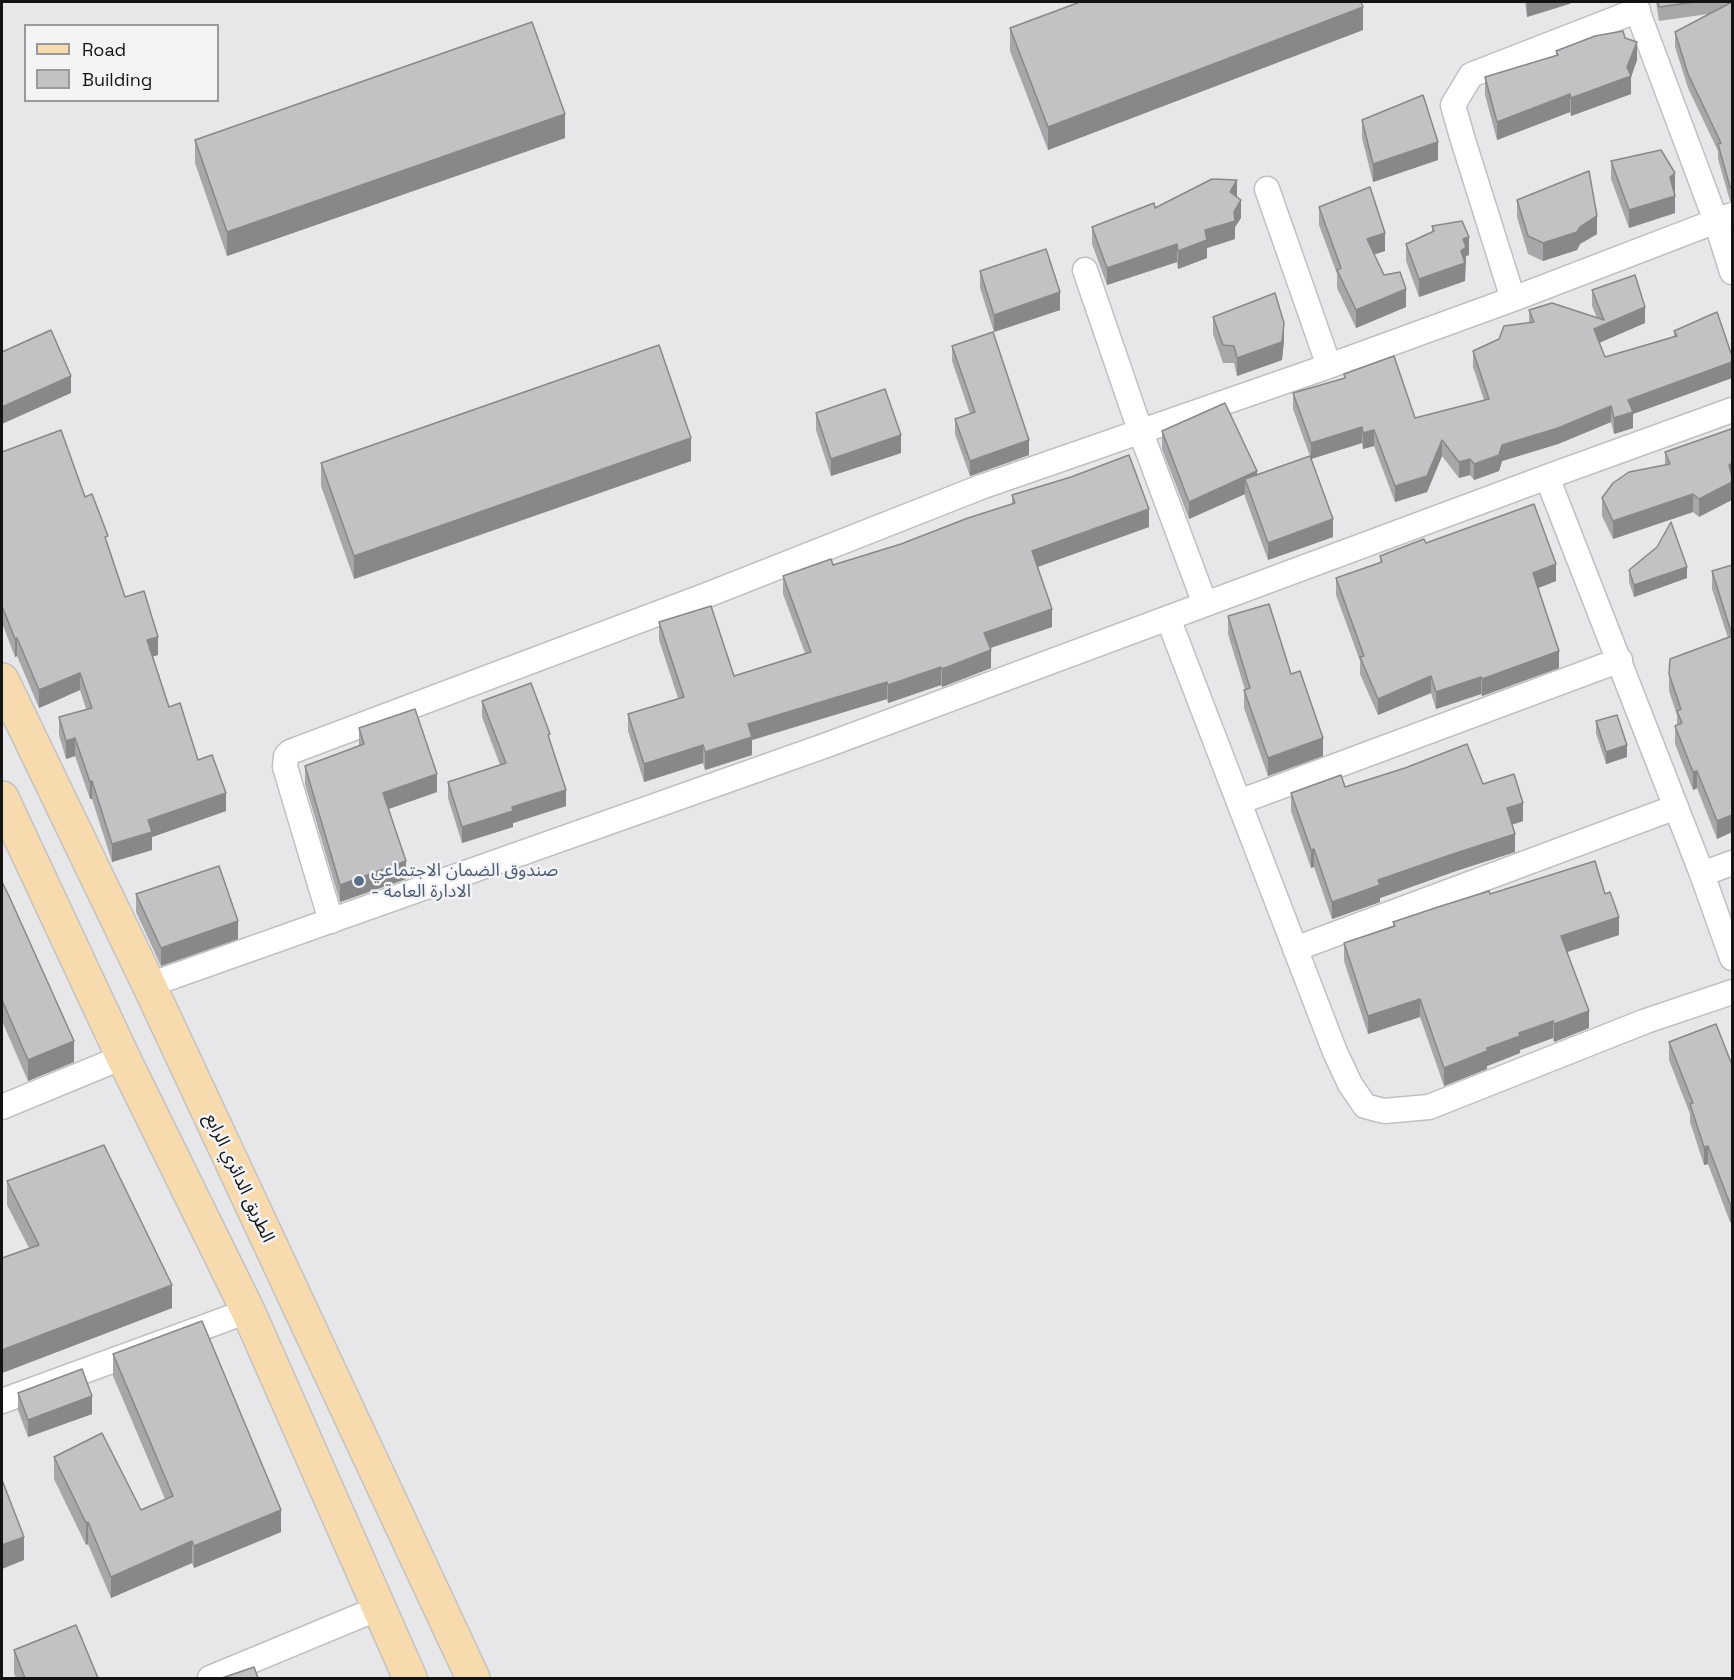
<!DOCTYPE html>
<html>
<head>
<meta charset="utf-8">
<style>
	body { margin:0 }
	#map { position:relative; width:1734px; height:1680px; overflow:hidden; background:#e7e7e9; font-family:"Space Grotesk",sans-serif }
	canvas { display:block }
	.frame { position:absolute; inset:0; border:3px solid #131314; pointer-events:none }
	.legend { position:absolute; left:24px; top:24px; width:195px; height:78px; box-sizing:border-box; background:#f4f4f7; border:2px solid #9a9a9c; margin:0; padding:8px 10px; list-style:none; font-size:18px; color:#131314 }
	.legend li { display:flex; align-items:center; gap:12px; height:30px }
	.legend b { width:30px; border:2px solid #9a9a9c }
</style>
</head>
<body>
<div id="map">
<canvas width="1734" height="1680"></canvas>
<div class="frame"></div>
<ul class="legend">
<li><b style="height:8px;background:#f8daaf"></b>Road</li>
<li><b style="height:16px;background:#c2c2c4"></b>Building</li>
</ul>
</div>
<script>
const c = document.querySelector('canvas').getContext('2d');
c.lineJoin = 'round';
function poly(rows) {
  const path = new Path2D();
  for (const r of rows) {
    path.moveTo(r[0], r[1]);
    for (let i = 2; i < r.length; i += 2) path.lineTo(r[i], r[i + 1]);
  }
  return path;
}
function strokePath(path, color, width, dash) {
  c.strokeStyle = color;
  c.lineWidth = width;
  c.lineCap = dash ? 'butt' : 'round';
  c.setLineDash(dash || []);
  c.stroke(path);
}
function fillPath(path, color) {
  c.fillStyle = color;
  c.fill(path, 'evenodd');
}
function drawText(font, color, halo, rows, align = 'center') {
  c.font = font + ' "Space Grotesk","Noto Sans Arabic",sans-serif';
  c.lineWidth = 5;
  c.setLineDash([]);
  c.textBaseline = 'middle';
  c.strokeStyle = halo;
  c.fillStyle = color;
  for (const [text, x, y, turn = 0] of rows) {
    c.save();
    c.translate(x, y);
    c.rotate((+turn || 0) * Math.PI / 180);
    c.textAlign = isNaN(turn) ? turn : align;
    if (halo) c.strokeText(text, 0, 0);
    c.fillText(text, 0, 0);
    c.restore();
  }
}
const street = poly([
	[1634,2,1716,221,1732,272],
	[1267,189,1329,366],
	[1085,270,1140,430,1205,604],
	[1513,299,1462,137,1453,105,1471,75,1638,10],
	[1547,477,1702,874,1732,958],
	[1168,618,1335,1052,1350,1084,1365,1106,1384,1111,1429,1107,1646,1021,1732,992],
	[1239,802,1620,660],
	[1702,874,1732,863],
	[331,921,285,767,286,756,290,752,707,595,981,487,1329,366,1513,299,1732,215],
	[1295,949,1676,807],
	[149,985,824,746,1547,477,1732,410],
	[2,1107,123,1057],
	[2,1401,248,1311],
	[210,1678,379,1608]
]);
const primary = poly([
	[2,680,149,985,473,1678],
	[2,798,123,1057,248,1311,410,1678]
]);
const wall = poly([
	[1525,2,1573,2,1569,4,1527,17],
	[1656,2,1732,2,1732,202,1730,201,1718,159,1718,151,1688,88,1675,47,1675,32,1708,14,1659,21],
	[1010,28,1363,30,1048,150,1010,51],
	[1625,38,1637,60,1631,77,1631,94,1571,116,1570,112,1497,140,1485,95,1485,77,1556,56,1556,51],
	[1362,120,1438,160,1373,182,1362,138],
	[565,138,227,256,195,163,195,140],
	[1611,161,1675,191,1674,192,1675,213,1629,228,1611,179],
	[1237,198,1241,218,1235,227,1235,239,1207,248,1207,258,1178,269,1177,262,1107,285,1092,244,1092,227,1155,208],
	[1517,200,1597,234,1580,244,1577,250,1543,261,1528,254,1517,217],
	[1319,207,1385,251,1374,254,1384,275,1406,307,1356,328,1337,288,1337,274,1319,225],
	[1432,226,1469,255,1466,256,1465,281,1419,297,1406,261,1406,244,1432,232],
	[980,271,1060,310,994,332,980,288],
	[1592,290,1645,323,1599,343,1605,357,1674,336,1674,331,1732,356,1732,378,1633,414,1633,428,1614,434,1611,422,1558,444,1502,461,1499,471,1474,480,1470,475,1459,478,1442,456,1427,492,1395,502,1374,446,1363,449,1362,443,1311,459,1293,409,1293,393,1344,378,1344,374,1415,418,1484,400,1473,367,1473,351,1499,339,1529,323,1529,310,1597,318,1592,306],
	[1213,317,1284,340,1282,360,1237,376,1234,363,1223,363,1213,334],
	[952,346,1029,455,970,476,955,434,955,419,970,414,952,361],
	[816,413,901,453,831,476,816,430],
	[1731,429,1699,517,1693,512,1613,539,1602,516,1602,498,1665,465,1665,452],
	[1162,431,1257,475,1333,537,1268,560,1245,497,1245,494,1189,519,1162,449],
	[2,452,85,497,108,546,125,597,158,655,153,656,169,707,226,811,152,837,152,850,112,862,92,799,90,799,75,756,66,759,59,735,59,717,86,709,80,690,39,708,17,656,15,657,2,623],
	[691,461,354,579,321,486,321,463],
	[1012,495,1149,527,1037,567,1052,627,991,648,991,668,942,687,941,685,888,703,887,699,752,740,752,755,705,770,703,763,644,782,628,731,628,714,678,698,659,640,659,622,734,676,805,653,783,594,783,576,833,565,901,544,1012,504],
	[1426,543,1556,581,1538,588,1559,668,1482,696,1481,694,1436,709,1431,693,1378,715,1360,674,1360,661,1336,595,1336,578,1380,562,1380,556],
	[1732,565,1732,832,1717,839,1697,788,1693,790,1675,744,1675,726,1677,725,1677,715,1669,691,1669,674,1728,638,1712,589,1712,571],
	[1629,570,1687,578,1634,597,1629,582],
	[1228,616,1291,674,1323,756,1268,776,1244,708,1244,690,1245,690,1228,634],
	[482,701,550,740,566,806,513,823,513,827,462,843,448,798,448,782,500,765,482,717],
	[1596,721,1627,757,1606,764,1596,733],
	[359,728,437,792,388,809,406,879,340,902,305,784,305,766,359,746],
	[1483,784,1523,821,1512,825,1515,852,1456,871,1380,898,1380,902,1332,919,1314,867,1311,868,1291,811,1291,793,1345,787],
	[2,882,74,1062,28,1081,2,1021],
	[136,894,238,939,161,966,136,912],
	[1490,894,1619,935,1567,952,1589,1028,1554,1042,1553,1038,1520,1050,1520,1053,1487,1066,1487,1069,1444,1086,1420,1017,1368,1034,1344,961,1344,943,1393,927,1393,922],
	[1669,1042,1732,1065,1732,1221,1730,1222,1708,1164,1704,1165,1690,1122,1690,1114,1669,1060],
	[7,1181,172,1308,2,1373,2,1258,29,1248,7,1205],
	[113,1354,281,1532,194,1568,192,1563,111,1598,88,1544,86,1545,54,1479,54,1457,141,1510,165,1499,113,1376],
	[18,1393,92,1414,28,1437,18,1410],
	[14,1650,98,1678,16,1678,14,1673]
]);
const shadedWall = poly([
	[1527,2,1573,2,1569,4,1527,17],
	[1363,7,1363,30,1048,150,1048,127],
	[1637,42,1637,60,1631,77,1631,94,1571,116,1571,98,1627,67],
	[1570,94,1570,112,1497,140,1497,122],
	[565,114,565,138,227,256,227,232],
	[1438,142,1438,160,1373,182,1373,164],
	[1675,173,1675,191,1670,195,1670,177],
	[1237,180,1237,197,1230,192],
	[1675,196,1675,213,1629,228,1629,210],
	[1241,200,1241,218,1235,227,1235,239,1207,248,1207,258,1178,269,1178,251,1205,230,1234,212],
	[1597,216,1597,234,1580,244,1577,250,1543,261,1543,243,1580,227],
	[1385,233,1385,251,1367,257,1367,239],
	[1469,237,1469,255,1466,256,1465,281,1419,297,1419,279,1461,251,1463,239],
	[1177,244,1177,262,1107,285,1107,268],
	[1406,289,1406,307,1356,328,1356,310],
	[1060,292,1060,310,994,332,994,315],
	[1645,307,1645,323,1594,345,1594,329],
	[1284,323,1284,340,1282,360,1237,376,1237,358],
	[1732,362,1732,378,1633,414,1633,428,1614,434,1614,418,1628,400],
	[71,376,71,393,2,424,2,407],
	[1611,406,1611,422,1558,444,1502,461,1499,471,1474,480,1474,464,1502,445],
	[1362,427,1362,443,1311,459,1311,443],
	[1374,430,1374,446,1363,449,1363,433],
	[901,435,901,453,831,476,831,459],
	[691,438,691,461,354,579,354,556],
	[1029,440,1029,455,970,476,970,461],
	[1442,440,1442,456,1427,492,1395,502,1395,486],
	[1732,448,1732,481,1729,465],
	[1470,459,1470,475,1459,478,1459,462],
	[1257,471,1257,489,1245,479,1245,494,1189,519,1189,502],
	[1732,482,1732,500,1699,517,1699,499],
	[1693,494,1693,512,1613,539,1613,521],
	[1149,509,1149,527,1032,569,1032,551],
	[1333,519,1333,537,1268,560,1268,543],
	[1556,564,1556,581,1533,590,1533,573],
	[1687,567,1687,578,1634,597,1634,585],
	[1052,609,1052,627,984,650,984,633],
	[158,637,158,655,147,658,147,640],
	[17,638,17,656,15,657,15,639],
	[991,650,991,668,942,687,942,669],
	[1559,651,1559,668,1482,696,1482,679],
	[941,667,941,685,888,703,888,685],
	[80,673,80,690,39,708,39,690],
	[1431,676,1431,693,1378,715,1378,699],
	[1481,677,1481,694,1436,709,1436,692],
	[887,682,887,699,752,740,752,755,705,770,705,752,748,724],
	[75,738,75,756,66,759,66,741],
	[1323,738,1323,756,1268,776,1268,758],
	[703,745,703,763,644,782,644,764],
	[1627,745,1627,757,1606,764,1606,752],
	[1697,771,1697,788,1693,790,1693,772],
	[437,774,437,792,383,811,383,793],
	[92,781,92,799,90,799,90,782],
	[566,790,566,806,513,823,513,827,462,843,462,827,512,807],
	[226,793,226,811,152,837,152,850,112,862,112,844,148,820],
	[1523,803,1523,821,1507,826,1507,808],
	[1732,815,1732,832,1717,839,1717,821],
	[1515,834,1515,852,1456,871,1380,898,1380,902,1332,919,1332,902,1378,880,1456,853],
	[1314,849,1314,867,1311,868,1311,850],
	[406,861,406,879,340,902,340,885],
	[1619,917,1619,935,1561,954,1561,936],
	[238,921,238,939,161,966,161,948],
	[1420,999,1420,1017,1368,1034,1368,1016],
	[1589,1011,1589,1028,1554,1042,1554,1024],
	[1553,1021,1553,1038,1520,1050,1520,1053,1487,1066,1487,1069,1444,1086,1444,1068,1519,1033],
	[74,1041,74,1062,28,1081,28,1060],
	[1708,1146,1708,1164,1704,1165,1704,1147],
	[1732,1203,1732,1221,1730,1222,1730,1204],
	[172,1285,172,1308,2,1373,2,1350],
	[92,1396,92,1414,28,1437,28,1420],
	[281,1510,281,1532,194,1568,194,1546],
	[88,1522,88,1544,86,1545,86,1523],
	[24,1537,24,1560,2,1569,2,1545],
	[192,1541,192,1563,111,1598,111,1577]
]);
const building = poly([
	[1080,2,1361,2,1363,7,1048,127,1010,28,1080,2],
	[1658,2,1695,2,1659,7,1658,2],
	[1732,2,1732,187,1730,187,1718,144,1721,143,1688,74,1675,32,1732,2],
	[532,22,565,114,227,232,195,140,532,22],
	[1623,31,1625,38,1637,42,1627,67,1631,76,1571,98,1570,94,1497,122,1485,77,1558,55,1556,51,1595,36,1623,31],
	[1423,95,1438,142,1373,164,1362,120,1423,95],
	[1661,150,1675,173,1670,177,1675,196,1629,210,1611,161,1661,150],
	[1589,171,1597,216,1580,227,1577,232,1543,243,1528,236,1517,200,1589,171],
	[1212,179,1237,180,1230,192,1241,200,1234,212,1235,221,1205,230,1207,240,1178,251,1177,244,1107,268,1092,227,1154,203,1155,208,1212,179],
	[1370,187,1385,233,1367,239,1384,275,1400,272,1406,289,1356,310,1337,270,1341,268,1319,207,1370,187],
	[1462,221,1469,237,1463,239,1466,247,1461,251,1465,263,1419,279,1406,244,1434,231,1432,226,1462,221],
	[1046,249,1060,292,994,315,980,271,1046,249],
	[1635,275,1645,307,1594,329,1605,357,1677,336,1674,331,1717,312,1732,356,1732,362,1628,400,1633,412,1614,418,1611,406,1558,428,1502,445,1499,455,1474,464,1470,459,1459,462,1442,440,1427,476,1395,486,1374,430,1363,433,1362,427,1311,443,1293,393,1345,378,1344,374,1394,356,1415,418,1489,399,1473,351,1499,339,1504,326,1534,322,1529,310,1552,303,1604,320,1592,290,1635,275],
	[1275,293,1284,323,1282,342,1237,358,1234,346,1223,345,1213,317,1275,293],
	[51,330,71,376,2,407,2,352,51,330],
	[993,332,1029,440,970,461,955,419,975,412,952,346,993,332],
	[659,345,691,438,354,556,321,463,659,345],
	[885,389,901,435,831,459,816,413,885,389],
	[1225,403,1257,471,1189,502,1162,431,1225,403],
	[1731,429,1732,432,1732,463,1729,465,1732,477,1732,482,1699,499,1693,494,1613,521,1602,498,1613,483,1629,472,1670,464,1665,452,1731,429],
	[61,430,85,497,92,494,108,536,105,537,125,597,144,591,158,637,147,640,169,707,180,703,198,760,212,755,226,793,148,820,152,832,112,844,92,781,90,782,75,738,66,741,59,717,92,708,80,673,39,690,17,638,15,639,2,606,2,452,61,430],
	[1129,455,1149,509,1032,551,1052,609,984,633,991,650,942,669,941,667,888,685,887,682,748,724,752,737,705,752,703,745,644,764,628,714,684,697,659,622,711,606,734,676,811,652,783,576,831,559,833,565,901,544,968,518,1015,503,1012,495,1071,477,1129,455],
	[1310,456,1333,519,1268,543,1245,479,1310,456],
	[1534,504,1556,564,1533,573,1559,651,1482,679,1481,677,1436,692,1431,676,1378,699,1360,657,1364,656,1336,578,1382,562,1380,556,1424,539,1426,543,1534,504],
	[1671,522,1687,567,1634,585,1629,570,1657,547,1671,522],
	[1732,565,1732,635,1712,571,1732,565],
	[1269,604,1291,674,1300,671,1323,738,1268,758,1244,690,1250,688,1228,616,1269,604],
	[1732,636,1732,815,1717,821,1697,771,1693,772,1675,726,1682,723,1677,711,1681,709,1669,674,1670,659,1732,636],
	[531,683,550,734,548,735,566,790,512,807,513,811,462,827,448,782,506,763,482,701,531,683],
	[415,709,437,774,383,793,406,861,340,885,305,766,364,744,359,728,415,709],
	[1617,715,1627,745,1606,752,1596,721,1617,715],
	[1467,744,1483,784,1514,774,1523,803,1507,808,1515,834,1456,853,1378,880,1380,885,1332,902,1314,849,1311,850,1291,793,1341,775,1345,787,1405,768,1467,744],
	[1595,861,1605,894,1610,892,1619,917,1561,936,1589,1011,1554,1024,1553,1021,1519,1033,1520,1036,1487,1048,1487,1051,1444,1068,1420,999,1368,1016,1344,943,1395,926,1393,922,1438,907,1489,891,1490,894,1595,861],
	[219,866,238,921,161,948,136,894,219,866],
	[2,882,9,896,74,1041,28,1060,2,1000,2,882],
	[1716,1024,1732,1065,1732,1203,1730,1204,1708,1146,1704,1147,1690,1104,1693,1103,1669,1042,1716,1024],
	[104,1145,172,1285,2,1350,2,1258,39,1245,7,1181,104,1145],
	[202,1321,281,1510,194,1546,192,1541,111,1577,88,1522,86,1523,54,1457,102,1433,141,1510,173,1496,113,1354,202,1321],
	[82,1369,92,1396,28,1420,18,1393,82,1369],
	[2,1480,24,1537,2,1545,2,1480],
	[76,1625,98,1678,25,1678,14,1650,76,1625],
	[254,1667,258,1678,222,1678,254,1667]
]);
const markers = [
	[359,881,6,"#5c6f8a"]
];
const serviceNames = [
	["صندوق الضمان الاجتماعي",371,871],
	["- الادارة العامة",371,892]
];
const streetNames = [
	["الطريق الدائري الرابع",239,1178,65]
];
strokePath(street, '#bfc0c2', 27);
strokePath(primary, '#c2c2c2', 36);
strokePath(street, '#fff', 24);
strokePath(primary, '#f8daaf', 33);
fillPath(wall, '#a7a7a9');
fillPath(shadedWall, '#888889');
fillPath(building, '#c2c2c4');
strokePath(building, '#888889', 1.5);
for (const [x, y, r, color] of markers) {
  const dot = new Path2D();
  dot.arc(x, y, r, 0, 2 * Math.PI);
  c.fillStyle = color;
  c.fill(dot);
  strokePath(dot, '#f4f4f7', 2);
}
drawText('18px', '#4e5e75', '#f4f4f7', serviceNames, 'left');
drawText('18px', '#131314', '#f4f4f7', streetNames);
</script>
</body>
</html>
